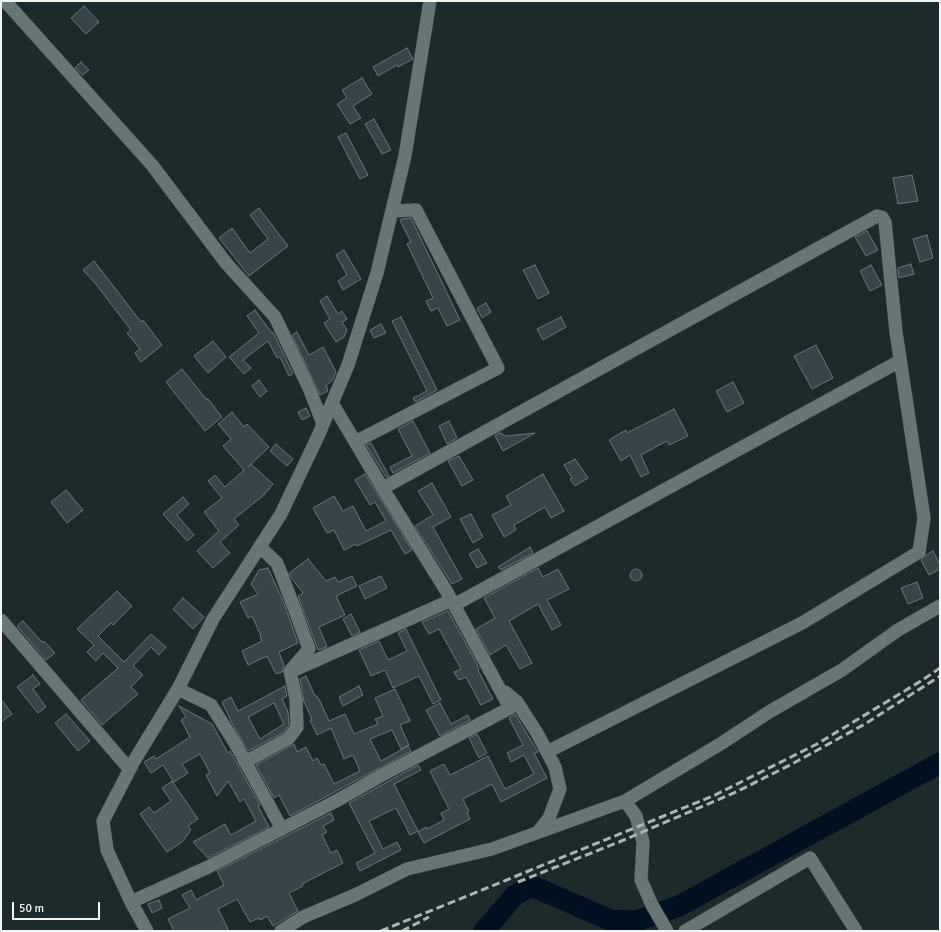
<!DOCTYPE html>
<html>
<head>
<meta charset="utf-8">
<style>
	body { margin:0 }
	#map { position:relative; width:941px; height:932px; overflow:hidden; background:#1d292a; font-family:Signika,sans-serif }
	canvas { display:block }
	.frame { position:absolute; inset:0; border:2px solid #eef6f6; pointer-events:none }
	.scale { position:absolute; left:12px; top:902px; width:88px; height:18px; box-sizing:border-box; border:2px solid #eef6f6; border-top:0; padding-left:5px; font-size:12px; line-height:14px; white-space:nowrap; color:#eef6f6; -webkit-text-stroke:3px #1d292a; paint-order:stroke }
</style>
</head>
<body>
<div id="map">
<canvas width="941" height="932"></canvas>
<div class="frame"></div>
<div class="scale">50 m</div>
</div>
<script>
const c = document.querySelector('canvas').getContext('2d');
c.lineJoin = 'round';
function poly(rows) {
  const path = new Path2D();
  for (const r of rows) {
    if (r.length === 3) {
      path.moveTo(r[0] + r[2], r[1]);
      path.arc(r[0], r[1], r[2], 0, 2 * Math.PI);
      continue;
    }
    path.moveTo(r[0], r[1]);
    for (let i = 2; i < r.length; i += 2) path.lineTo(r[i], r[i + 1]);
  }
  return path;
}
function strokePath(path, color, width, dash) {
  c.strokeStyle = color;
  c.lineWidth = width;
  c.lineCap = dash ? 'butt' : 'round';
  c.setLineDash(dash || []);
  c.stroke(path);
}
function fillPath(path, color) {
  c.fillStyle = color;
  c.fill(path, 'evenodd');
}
const river = poly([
	[484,931,515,895,532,886,610,920,637,921,679,906,940,763]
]);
const building = poly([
	[84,6,99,22,86,34,71,18,84,6],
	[407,48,413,59,398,67,397,65,378,76,373,67,407,48],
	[81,62,89,70,83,75,75,68,81,62],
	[362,78,372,94,353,106,361,118,350,124,337,104,347,98,342,90,362,78],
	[374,119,391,150,382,154,365,124,374,119],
	[346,133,368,175,360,179,338,137,346,133],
	[912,175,918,201,898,204,893,178,912,175],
	[259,208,288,246,249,276,219,238,232,228,250,253,268,239,250,215,259,208],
	[411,218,460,320,447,326,438,308,431,311,426,301,433,298,407,244,411,242,400,220,403,219,411,218],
	[867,231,878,250,866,256,855,237,867,231],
	[927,235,933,258,920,262,913,239,927,235],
	[344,250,361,279,343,290,338,281,347,275,336,255,344,250],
	[94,261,141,322,143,320,162,345,141,362,135,353,140,349,127,333,131,330,95,283,83,270,94,261],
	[911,264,914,274,899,278,898,268,911,264],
	[535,265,549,293,538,299,523,270,535,265],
	[871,265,882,285,870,291,860,271,871,265],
	[327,296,338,314,342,311,347,319,342,322,347,330,344,337,336,342,324,323,330,319,320,301,327,296],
	[486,303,491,312,482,318,477,308,486,303],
	[255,310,272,333,273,332,293,374,289,376,280,357,277,358,268,341,243,360,251,368,244,374,229,357,259,333,247,316,255,310],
	[401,317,437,390,415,402,413,398,427,391,392,321,401,317],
	[561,317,566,327,543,340,537,329,561,317],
	[381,324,386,333,374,338,370,330,381,324],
	[297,332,309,355,323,347,336,372,332,381,326,385,328,391,320,395,292,335,297,332],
	[213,341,226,357,208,373,194,356,213,341],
	[816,345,833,378,812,389,794,356,816,345],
	[182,369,207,400,208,399,222,417,205,431,166,382,182,369],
	[259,380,267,391,260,397,252,386,259,380],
	[733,382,744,403,727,412,716,391,733,382],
	[306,408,310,416,302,420,298,412,306,408],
	[674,409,688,436,669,445,667,441,641,455,649,473,641,477,630,455,621,461,609,440,626,430,627,433,674,409],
	[232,412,244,427,247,424,269,447,248,467,251,464,273,484,264,495,234,519,239,525,220,542,230,553,213,568,197,551,219,531,204,512,222,498,208,481,215,475,225,487,244,470,223,446,231,439,218,424,232,412],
	[413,421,430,453,393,473,390,467,412,456,398,429,413,421],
	[449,421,457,438,447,444,439,426,449,421],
	[500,433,506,436,535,433,503,451,495,436,500,433],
	[371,443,389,476,386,477,366,445,371,443],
	[276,444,293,459,287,466,270,451,276,444],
	[459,456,473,480,462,486,448,461,459,456],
	[575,459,588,478,575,486,570,479,572,478,564,465,575,459],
	[365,474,412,550,405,554,391,530,357,546,356,544,344,550,334,530,327,533,313,508,334,496,343,511,353,506,366,531,386,521,375,502,370,505,355,480,365,474],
	[543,474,564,511,551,518,545,507,514,525,516,530,504,537,492,515,511,505,506,496,543,474],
	[432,483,451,517,433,527,462,579,452,584,415,526,433,515,418,491,432,483],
	[66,490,83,510,67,523,51,502,66,490],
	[183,497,189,504,177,515,194,535,187,541,163,514,183,497],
	[471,514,483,537,473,543,460,519,471,514],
	[530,547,533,553,501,570,498,567,530,547],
	[478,549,487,563,477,568,469,554,478,549],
	[933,551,940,565,940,569,929,575,921,560,926,555,933,551],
	[308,559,326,581,335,577,338,582,352,576,357,586,336,596,345,615,319,627,327,647,318,650,298,596,303,593,292,579,289,573,308,559],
	[268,568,284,603,298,643,279,652,284,665,282,672,276,674,267,656,248,665,242,651,262,641,260,637,261,636,252,616,248,618,240,602,258,594,251,584,259,570,268,568],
	[538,568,543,577,558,569,569,589,547,600,561,625,552,630,538,604,509,621,532,663,520,669,506,645,490,655,476,629,495,618,484,598,538,568],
	[636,575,6],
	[381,576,387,588,365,599,359,586,381,576],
	[917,582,923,598,908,604,901,588,917,582],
	[117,591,132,606,113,625,111,623,98,636,124,662,151,634,166,647,159,655,151,647,133,666,143,675,131,687,138,694,102,725,81,700,118,668,103,653,96,661,87,652,94,645,77,629,117,591],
	[183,598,204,617,193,629,173,609,183,598],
	[448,611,476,662,479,669,478,670,493,699,481,705,466,677,459,680,454,672,461,669,439,629,429,634,422,622,448,611],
	[351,614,360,632,352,636,343,619,351,614],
	[23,621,43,643,44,641,55,653,46,660,17,626,23,621],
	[406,629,441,700,433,704,419,676,393,688,385,670,371,676,359,650,379,641,388,660,407,651,398,633,406,629],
	[33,675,40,684,33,689,46,707,38,713,17,687,33,675],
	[306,676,315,696,317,696,318,699,319,699,329,721,345,714,354,734,378,724,375,719,383,716,375,698,395,689,410,721,400,725,409,745,401,749,392,730,370,739,381,761,408,746,411,751,290,816,279,795,274,798,256,765,294,744,297,752,306,747,313,761,317,758,321,765,324,764,334,784,360,771,353,755,344,759,331,728,317,735,310,720,312,719,304,702,300,679,306,676],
	[285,686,287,696,282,699,288,712,289,725,284,732,248,751,233,725,222,702,231,697,238,711,285,686],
	[274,703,284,724,260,739,248,717,274,703],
	[359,686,363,695,343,706,339,697,359,686],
	[1,699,12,714,1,722,1,699],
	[440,703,451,724,468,715,470,720,440,736,426,710,440,703],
	[179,706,212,724,228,753,230,751,260,805,258,806,269,827,208,858,193,842,225,824,231,835,256,821,244,799,240,802,228,781,217,796,206,775,210,773,200,754,182,764,188,773,174,782,163,765,151,773,144,762,154,756,156,759,190,737,181,720,186,717,179,706],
	[66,714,90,741,78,751,55,723,66,714],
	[515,714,538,752,534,753,547,778,501,802,492,784,463,799,469,812,467,813,470,819,424,843,418,832,426,827,427,829,444,820,441,813,449,809,430,771,444,764,450,775,488,756,505,789,534,774,524,755,511,762,507,753,523,745,509,718,515,714],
	[477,734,487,753,479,758,469,738,477,734],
	[418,765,421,770,394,784,418,831,410,835,396,808,369,821,383,849,397,842,401,850,360,871,356,863,375,853,349,803,418,765],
	[172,781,198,819,188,826,191,830,182,842,167,852,140,814,149,807,154,813,171,801,162,788,172,781],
	[331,813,334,820,323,826,327,832,322,835,331,853,337,850,343,863,302,884,303,886,289,893,298,911,273,926,267,916,260,920,259,918,250,922,237,899,218,909,229,931,174,931,168,919,190,908,182,895,191,890,196,900,224,885,217,871,331,813],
	[159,900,162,908,152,913,148,904,159,900]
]);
const minor = poly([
	[5,1,152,165,226,263,275,317,309,388,323,424],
	[355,442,498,368,416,210,392,211],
	[383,488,877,216,882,217,885,222,896,332,924,518,919,552,802,623,547,752],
	[454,605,900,361],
	[1,620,125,764,132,765],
	[294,670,452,600],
	[178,689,211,705,235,743,282,829],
	[505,692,517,702,537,733,555,767,560,789,549,818,538,832],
	[245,762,289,738,297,727,296,699,290,671,309,649,295,610,277,563,260,547],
	[625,801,636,816,643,842,641,880,652,905,667,931],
	[131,902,206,868,338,800,384,774,510,708,447,592,388,497,332,403],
	[147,931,131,902,107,850,103,821,134,761,178,689,213,619,281,514,319,434,348,365,377,273,405,156,430,1],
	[281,931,303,917,355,895,407,869,492,849,625,801,722,743,769,712,842,670,898,630,940,606],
	[685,931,810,858,856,931]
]);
const rail = poly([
	[518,882,619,842,736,792,792,764,865,724,940,676],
	[381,931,713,796,817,744,921,681,940,668],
	[402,931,429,917]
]);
strokePath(river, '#001020', 21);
fillPath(building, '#394449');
strokePath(building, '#677479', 1);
strokePath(minor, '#394445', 14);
strokePath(minor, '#677576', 13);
strokePath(rail, '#abb4b4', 3, [8, 4]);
</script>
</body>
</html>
